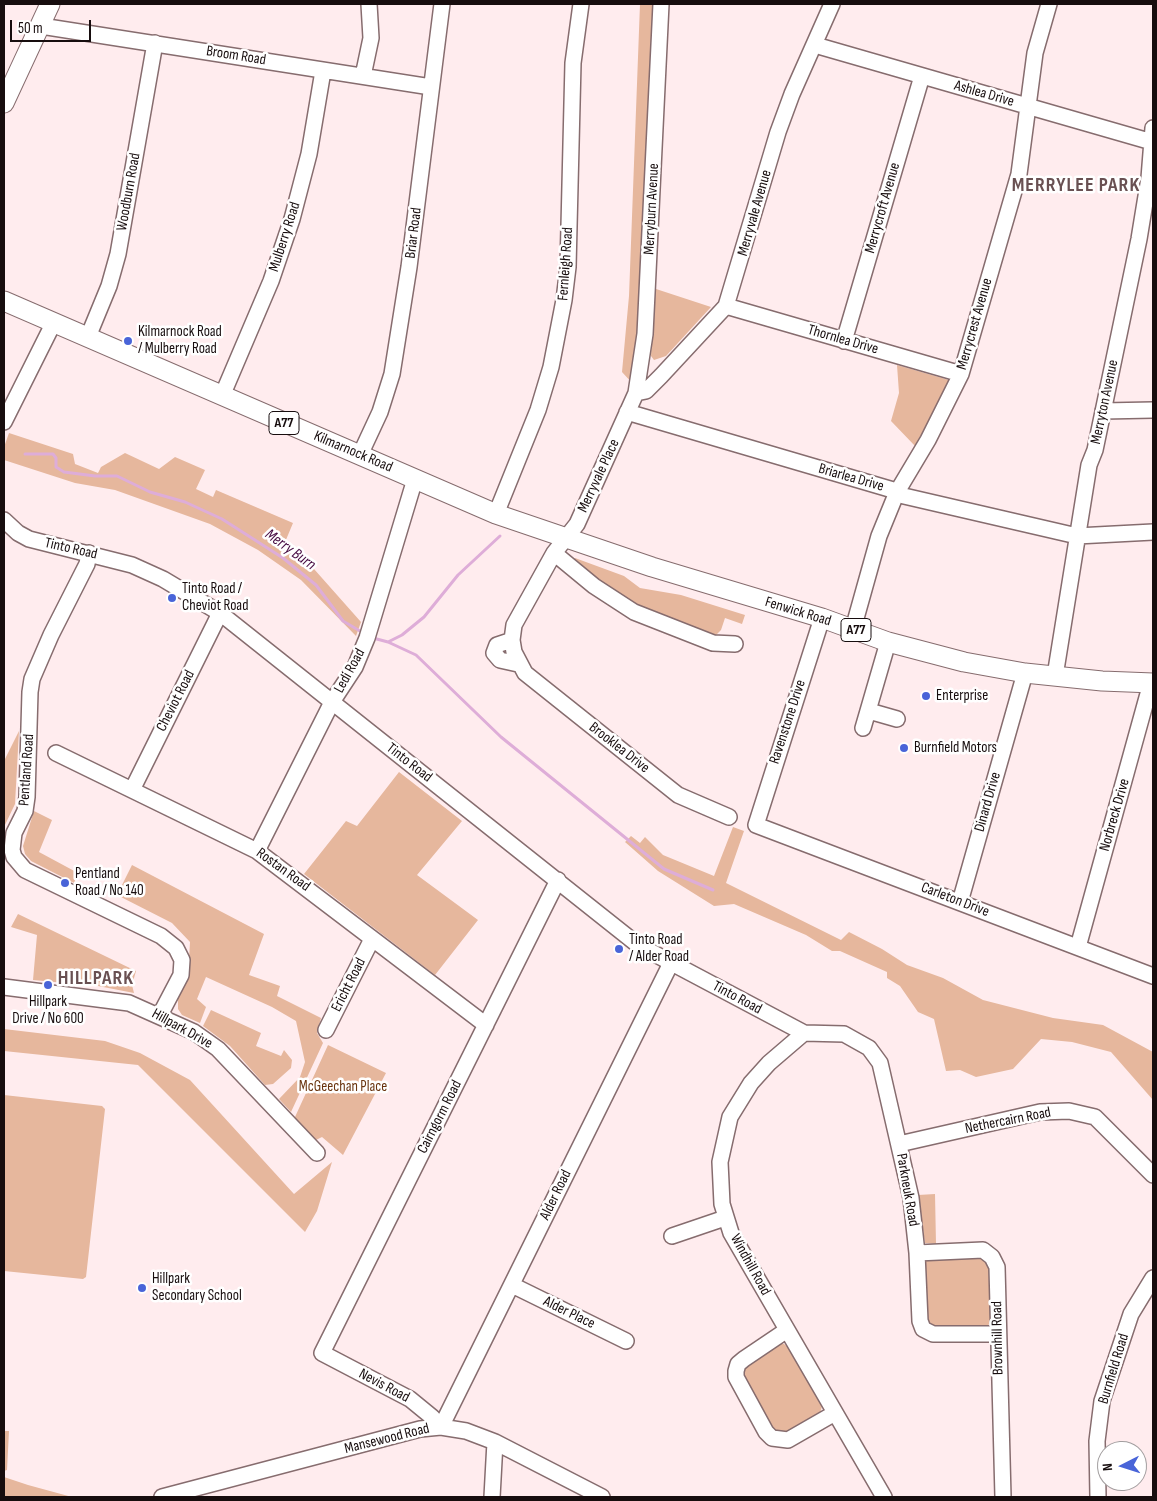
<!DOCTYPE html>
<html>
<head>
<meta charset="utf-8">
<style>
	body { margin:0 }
	#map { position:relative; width:1157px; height:1501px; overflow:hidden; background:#ffecee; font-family:"Sofia Sans Condensed",sans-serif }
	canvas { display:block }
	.frame { position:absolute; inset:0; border:5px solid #170d0e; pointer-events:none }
	.north { position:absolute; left:1097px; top:1441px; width:50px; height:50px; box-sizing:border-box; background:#fff; border:1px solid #a29e9f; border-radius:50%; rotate:265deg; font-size:14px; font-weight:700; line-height:20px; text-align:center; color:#170d0e }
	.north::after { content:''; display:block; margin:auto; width:18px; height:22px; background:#4964d8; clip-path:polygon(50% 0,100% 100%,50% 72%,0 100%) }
	.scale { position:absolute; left:10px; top:20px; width:81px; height:22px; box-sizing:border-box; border:2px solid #170d0e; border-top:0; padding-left:6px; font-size:15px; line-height:18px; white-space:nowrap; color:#170d0e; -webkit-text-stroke:4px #fff; paint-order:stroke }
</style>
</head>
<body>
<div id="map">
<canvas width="1157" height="1501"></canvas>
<div class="frame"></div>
<div class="north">N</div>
<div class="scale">50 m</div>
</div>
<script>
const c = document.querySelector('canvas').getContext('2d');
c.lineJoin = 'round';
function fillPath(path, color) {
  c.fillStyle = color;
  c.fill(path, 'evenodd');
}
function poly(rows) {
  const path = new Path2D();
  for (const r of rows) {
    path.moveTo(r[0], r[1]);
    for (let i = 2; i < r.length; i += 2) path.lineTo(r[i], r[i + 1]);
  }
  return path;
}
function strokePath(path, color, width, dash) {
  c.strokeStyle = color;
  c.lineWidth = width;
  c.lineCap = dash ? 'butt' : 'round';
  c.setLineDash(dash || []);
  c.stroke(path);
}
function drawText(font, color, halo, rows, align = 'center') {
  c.font = font + ' "Sofia Sans Condensed",sans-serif';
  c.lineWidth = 5;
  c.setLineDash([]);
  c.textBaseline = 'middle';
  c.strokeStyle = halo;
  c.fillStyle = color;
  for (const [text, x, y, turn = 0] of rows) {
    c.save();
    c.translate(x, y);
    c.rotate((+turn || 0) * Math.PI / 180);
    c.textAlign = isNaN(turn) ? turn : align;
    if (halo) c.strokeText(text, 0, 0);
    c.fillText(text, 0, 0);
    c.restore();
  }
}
const green = poly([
	[640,4,657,4,637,360,633,384,622,372,629,296],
	[653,288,711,307,666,356,654,360,651,356],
	[897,365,949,380,949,383,915,446,891,421,899,393],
	[9,433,73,454,75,464,98,473,101,467,125,453,159,469,175,457,205,470,196,489,213,497,216,490,293,523,283,547,314,569,361,622,356,636,301,580,258,550,210,524,115,490,75,483,4,460,4,447],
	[575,558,624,576,640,588,681,595,745,615,742,624,725,618,721,630,712,639,624,601,572,563],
	[19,731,15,804,4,827,4,761],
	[399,772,462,821,417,875,478,920,435,975,304,874,346,821,357,826],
	[34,811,52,820,39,852,78,873,74,883,31,861,25,854,23,846],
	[733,827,744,831,726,883,841,940,849,932,882,949,907,965,943,978,983,1000,1053,1018,1103,1025,1153,1052,1153,1100,1111,1052,1072,1042,1041,1039,1013,1069,976,1077,960,1070,946,1071,934,1019,918,1012,900,986,887,978,887,972,840,951,832,951,806,935,734,904,714,906,658,871,625,842,631,836,640,843,645,837,663,855,714,876],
	[132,865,264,934,249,975,280,986,277,996,321,1018,317,1033,323,1043,291,1112,279,1099,300,1077,305,1062,296,1021,272,1007,206,977,197,999,206,1007,200,1023,182,1015,178,1009,178,998,188,977,190,942,172,923,117,895],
	[18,914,136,971,132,985,134,993,98,986,33,980,37,935,11,927],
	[211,1010,261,1033,256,1046,281,1056,284,1050,292,1060,291,1068,273,1084,265,1085,230,1046,203,1026],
	[4,1029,105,1041,140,1053,190,1080,294,1194,332,1162,317,1211,305,1232,138,1065,4,1051],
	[328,1045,386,1073,343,1155,322,1137,314,1141,296,1122,295,1117],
	[4,1095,102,1106,105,1109,86,1277,83,1279,4,1271],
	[935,1194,936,1244,925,1243,918,1195],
	[982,1256,988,1263,991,1274,992,1323,986,1326,968,1330,932,1329,926,1322,923,1262,928,1257],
	[776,1344,784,1344,788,1347,822,1406,820,1414,788,1435,773,1431,742,1377,744,1366],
	[4,1431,9,1431,7,1470,4,1471],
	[4,1477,28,1485,72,1497,4,1497]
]);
const stream = poly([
	[25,454,53,454,56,458,56,467,64,472,95,476,117,476,150,492,185,502,222,519,283,558,316,585,343,621,365,634],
	[373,638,388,642,402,635,424,617,458,575,500,536],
	[388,642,416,655,501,737,664,869,713,890]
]);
const minor = poly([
	[661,4,645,334,636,393,577,524,554,553,514,625,512,640,514,652,525,673,678,795,729,817],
	[41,26,431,87],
	[815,45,1152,142],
	[363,76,371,38,369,4],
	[726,306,961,374],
	[88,337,109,286,118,254,155,43],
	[844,341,922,76],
	[636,393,646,391,661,376,726,306,778,132,792,94,832,4],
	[222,396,271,281,292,219,309,154,323,71],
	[1103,411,1153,410],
	[627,412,893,490,904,496,1077,536,1153,532],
	[4,422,54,322],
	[360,455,380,412,392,374,409,267,442,4],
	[496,514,538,410,551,367,564,300,568,267,573,63,581,4],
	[4,520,18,533,29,539,132,565,163,579,220,613,638,945,804,1033],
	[89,553,87,564,51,635,32,679,30,692,27,797,25,811,14,833,12,850,14,857,25,870,161,936,176,948,182,960,181,975,160,1015],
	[554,553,594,586,634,612,713,643,735,644],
	[822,618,756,825,1153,976],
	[853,629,879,536,897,492,928,440,961,374,1019,174,1035,53,1049,4],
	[512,640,497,645,494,653,500,660,518,664],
	[1055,676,1089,465,1095,450,1139,239,1149,178,1153,128],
	[869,711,897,719],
	[863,728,888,642],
	[56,753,257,851,486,1025],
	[132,790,220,613],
	[257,851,332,702,355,667,367,638,415,479],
	[558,880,322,1353,410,1399,432,1417,441,1427,671,963],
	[960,902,1025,673],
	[1078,947,1151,683],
	[4,987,129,1003,194,1032,218,1049,317,1153],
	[326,1030,372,939],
	[804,1033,769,1063,751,1083,730,1117,720,1162,722,1204,731,1233,884,1497],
	[804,1033,844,1034,869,1048,880,1063,911,1198,917,1253,920,1321,923,1329,933,1334,998,1334],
	[899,1144,1040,1112,1069,1111,1095,1117,1153,1175],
	[672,1236,725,1218],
	[917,1253,983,1250,992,1257,997,1267,1003,1497],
	[512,1285,626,1341],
	[787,1330,744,1359,738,1364,736,1371,736,1377,766,1432,772,1438,788,1440,835,1413],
	[162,1497,420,1429,441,1427,466,1431,495,1442,602,1497],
	[492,1497,495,1442],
	[1098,1497,1097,1441,1102,1401,1131,1314,1153,1278]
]);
const major = poly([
	[4,103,50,4],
	[4,301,496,514,652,567,822,618,888,642,964,662,1025,673,1102,681,1153,683]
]);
const markers = [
	[128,341,5,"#4964d8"],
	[172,598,5,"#4964d8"],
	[926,696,5,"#4964d8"],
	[904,748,5,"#4964d8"],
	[65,883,5,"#4964d8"],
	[619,949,5,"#4964d8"],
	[48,985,5,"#4964d8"],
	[142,1288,5,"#4964d8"]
];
const shields = [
	[284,423,30],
	[856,630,30]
];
const shieldNames = [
	["A77",284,423],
	["A77",856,630]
];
const streetNames = [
	["Broom Road",236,56,9],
	["Ashlea Drive",984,94,16],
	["Woodburn Road",129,192,-80],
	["Merrycroft Avenue",883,208,-74],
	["Merryburn Avenue",652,209,-87],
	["Merryvale Avenue",755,213,-74],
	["Briar Road",414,233,-83],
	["Mulberry Road",285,237,-72],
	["Fernleigh Road",566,264,-86],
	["Merrycrest Avenue",975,324,-74],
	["Thornlea Drive",843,340,16],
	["Merryton Avenue",1105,402,-78],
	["Kilmarnock Road",353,452,23],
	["Merryvale Place",599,476,-65],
	["Briarlea Drive",851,478,16],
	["Tinto Road",71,549,13],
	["Fenwick Road",798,612,17],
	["Ledi Road",350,671,-61],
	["Cheviot Road",176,701,-63],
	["Ravenstone Drive",788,722,-72],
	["Brooklea Drive",619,748,38],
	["Tinto Road",409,763,38],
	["Pentland Road",27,770,-86],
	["Dinard Drive",988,802,-74],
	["Norbreck Drive",1115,815,-74],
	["Rostan Road",283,870,36],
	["Carleton Drive",955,900,21],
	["Ericht Road",349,985,-63],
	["Tinto Road",737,998,28],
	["Hillpark Drive",182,1029,29],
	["Cairngorm Road",440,1117,-63],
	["Nethercairn Road",1008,1121,-11],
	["Parkneuk Road",907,1190,80],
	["Alder Road",556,1195,-64],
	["Windhill Road",750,1265,61],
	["Alder Place",569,1313,26],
	["Brownhill Road",998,1338,-91],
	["Burnfield Road",1114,1369,-73],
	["Nevis Road",384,1386,28],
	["Mansewood Road",387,1439,-14]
];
const poiNames = [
	["Kilmarnock Road",138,332],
	["/ Mulberry Road",138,349],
	["Tinto Road /",182,589],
	["Cheviot Road",182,606],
	["Enterprise",936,696],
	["Burnfield Motors",914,748],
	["Pentland",75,874],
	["Road / No 140",75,891],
	["Tinto Road",629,940],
	["/ Alder Road",629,957],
	["Hillpark",48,1002,"center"],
	["Drive / No 600",48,1019,"center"],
	["Hillpark",152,1279],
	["Secondary School",152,1296]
];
const parkNames = [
	["McGeechan Place",343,1087]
];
const waterNames = [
	["Merry Burn",290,550,36]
];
const districtNames = [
	["MERRYLEE PARK",1076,186],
	["HILLPARK",96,979]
];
fillPath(green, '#e6b79d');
strokePath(stream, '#deadd8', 3);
strokePath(minor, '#866c6e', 18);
strokePath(major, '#866c6e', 21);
strokePath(minor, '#fff', 15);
strokePath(major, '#fff', 19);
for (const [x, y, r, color] of markers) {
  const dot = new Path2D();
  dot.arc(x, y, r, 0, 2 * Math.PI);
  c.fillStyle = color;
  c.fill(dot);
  strokePath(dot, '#fff', 2);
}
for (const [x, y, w] of shields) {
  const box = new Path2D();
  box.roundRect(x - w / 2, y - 11.5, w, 23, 4);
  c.fillStyle = '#fff';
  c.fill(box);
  strokePath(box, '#170d0e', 1);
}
drawText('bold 14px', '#170d0e', null, shieldNames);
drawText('15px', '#170d0e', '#fff', streetNames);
drawText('15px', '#170d0e', '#fff', poiNames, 'left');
drawText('15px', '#69340f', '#fff', parkNames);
drawText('italic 16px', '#460b42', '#fff', waterNames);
c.letterSpacing = '1px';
drawText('bold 20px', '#695052', '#fff', districtNames);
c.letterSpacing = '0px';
</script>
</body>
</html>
